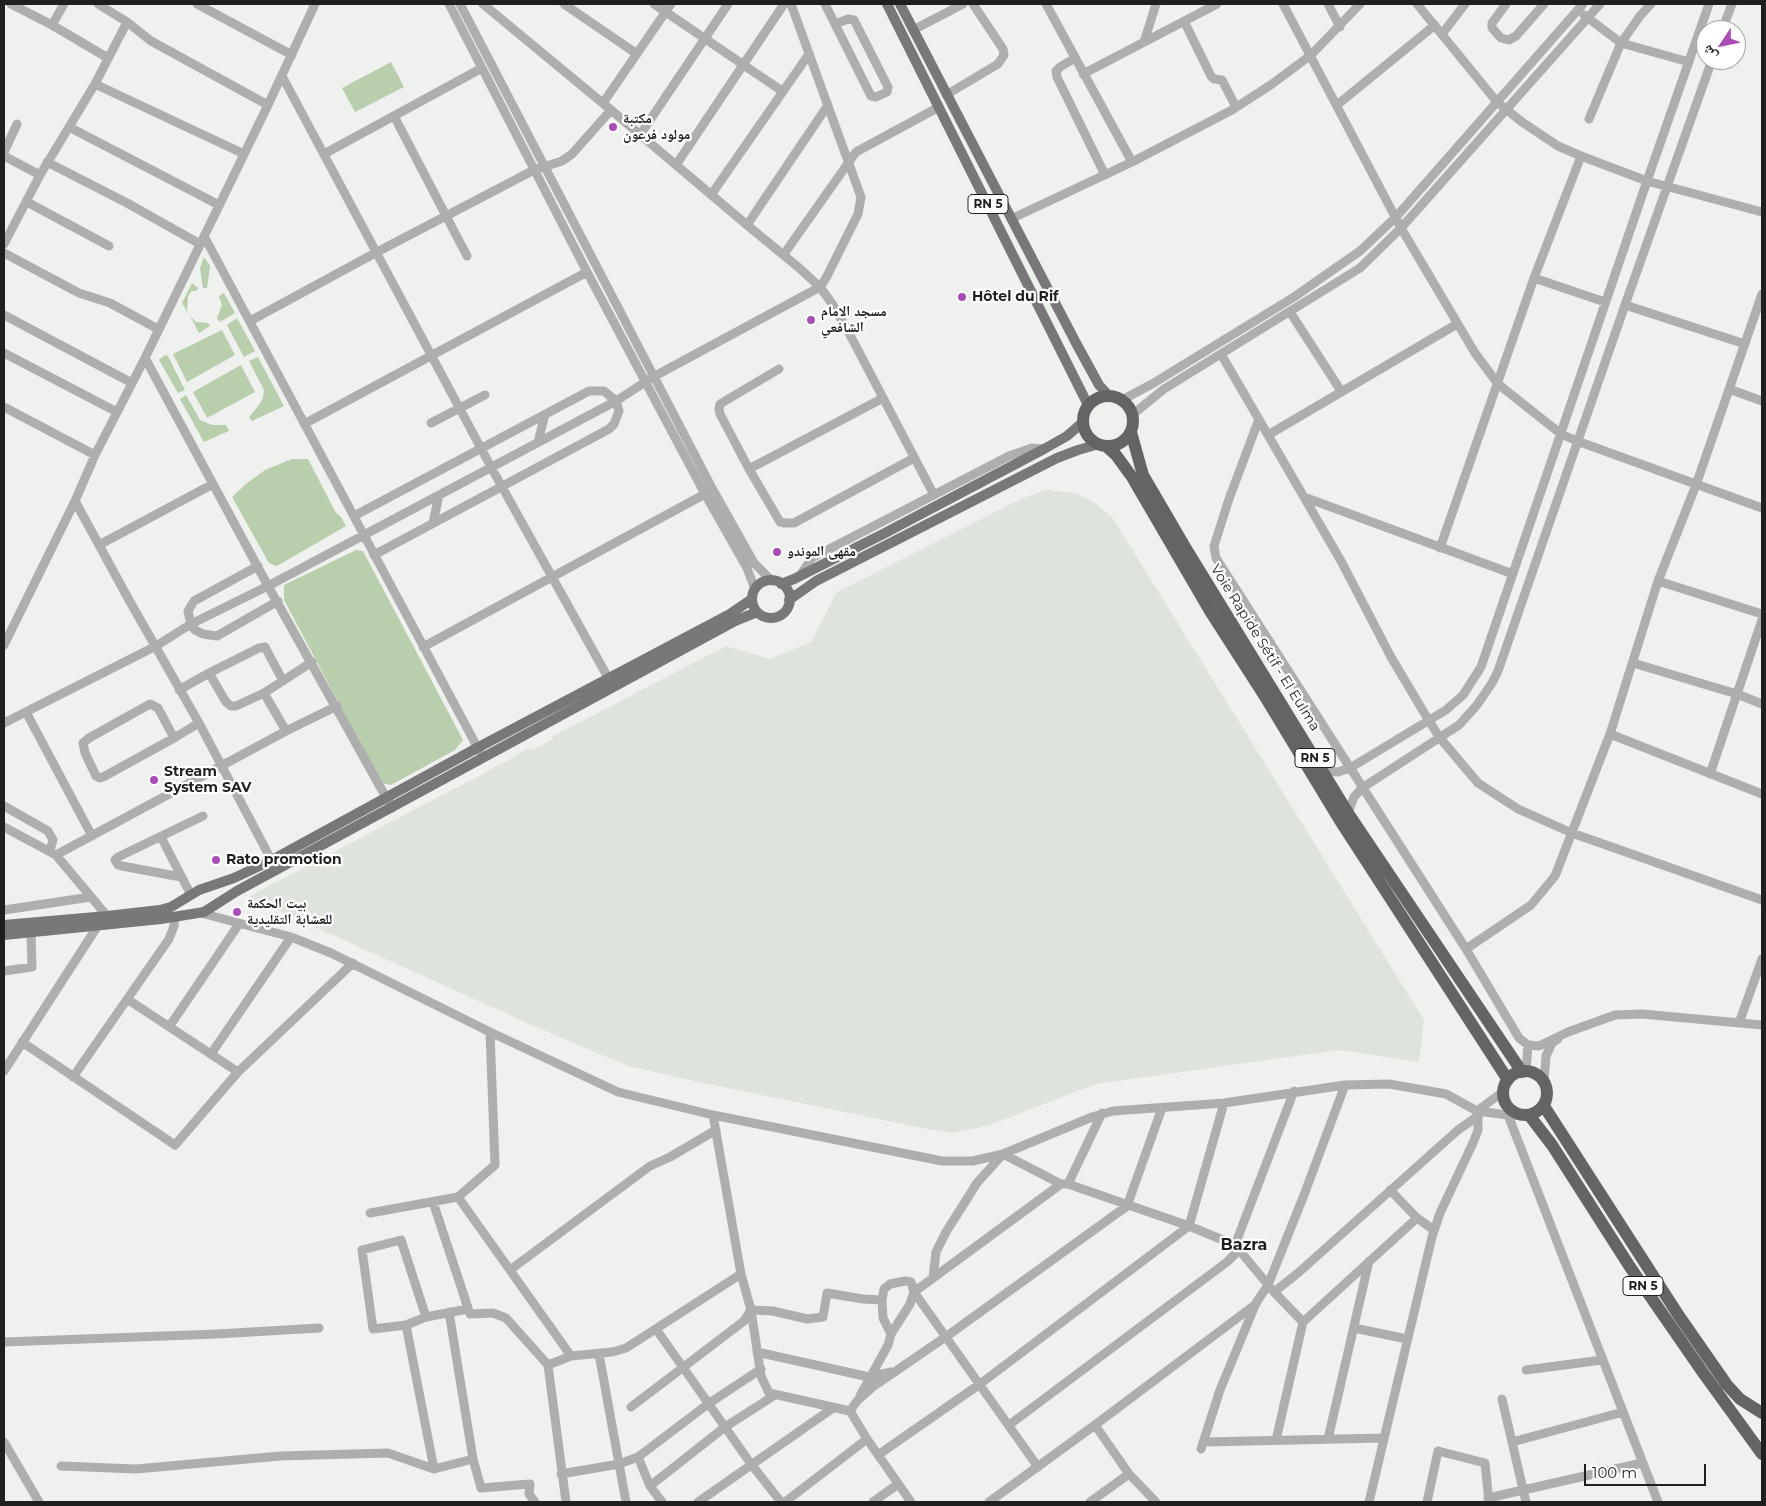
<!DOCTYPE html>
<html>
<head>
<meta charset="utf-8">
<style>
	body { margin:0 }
	#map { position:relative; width:1766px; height:1506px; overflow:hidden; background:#eff1ee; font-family:Montserrat,"Noto Naskh Arabic",sans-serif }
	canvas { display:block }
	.frame { position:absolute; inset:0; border:5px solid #1e1f1e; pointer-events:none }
	.north { position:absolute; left:1696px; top:20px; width:50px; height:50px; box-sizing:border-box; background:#fff; border:1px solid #a5a5a5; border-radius:50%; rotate:236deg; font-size:14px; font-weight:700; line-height:20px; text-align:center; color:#1e1f1e }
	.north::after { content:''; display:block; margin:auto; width:18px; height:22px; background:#a94cb5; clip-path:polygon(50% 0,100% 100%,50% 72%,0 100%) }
	.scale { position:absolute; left:1584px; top:1464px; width:122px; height:22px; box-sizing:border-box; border:2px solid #1e1f1e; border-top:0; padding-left:6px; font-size:15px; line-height:18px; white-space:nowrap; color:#1e1f1e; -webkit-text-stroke:4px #fff; paint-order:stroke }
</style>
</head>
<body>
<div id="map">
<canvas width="1766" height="1506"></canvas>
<div class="frame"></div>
<div class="north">ش</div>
<div class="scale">100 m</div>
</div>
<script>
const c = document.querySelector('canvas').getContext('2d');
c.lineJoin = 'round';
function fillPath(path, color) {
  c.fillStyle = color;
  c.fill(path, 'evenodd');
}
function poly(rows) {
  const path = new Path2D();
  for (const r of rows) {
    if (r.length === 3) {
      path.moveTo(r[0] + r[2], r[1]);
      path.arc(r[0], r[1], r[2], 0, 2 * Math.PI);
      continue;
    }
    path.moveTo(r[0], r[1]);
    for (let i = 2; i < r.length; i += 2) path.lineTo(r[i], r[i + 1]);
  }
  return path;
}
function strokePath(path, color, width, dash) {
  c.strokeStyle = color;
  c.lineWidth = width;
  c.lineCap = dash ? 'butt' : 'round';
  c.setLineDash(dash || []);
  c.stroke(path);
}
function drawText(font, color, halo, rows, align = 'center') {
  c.font = font + ' Montserrat,"Noto Naskh Arabic",sans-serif';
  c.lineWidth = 4.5;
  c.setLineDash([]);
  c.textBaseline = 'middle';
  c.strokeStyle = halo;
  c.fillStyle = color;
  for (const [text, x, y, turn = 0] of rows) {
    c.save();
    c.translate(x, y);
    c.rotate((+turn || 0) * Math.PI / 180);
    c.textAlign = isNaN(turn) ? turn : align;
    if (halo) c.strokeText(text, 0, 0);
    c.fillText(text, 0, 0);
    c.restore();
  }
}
const built = poly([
	[1046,490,1076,493,1094,502,1112,517,1424,1020,1419,1062,1339,1050,1096,1084,987,1126,952,1133,927,1129,703,1083,628,1066,534,1026,248,897,507,761,529,748,534,750,551,740,553,736,726,646,770,659,811,642,837,592,1023,498]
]);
const green = poly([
	[391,62,404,87,355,112,342,88],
	[204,257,210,266,207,288,203,288,200,268],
	[192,283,198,288,196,291,192,291,188,296,187,312,182,303],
	[224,293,235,313,220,322,217,318,222,305,219,296],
	[190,316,196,322,208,323,210,326,199,333],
	[237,318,255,351,244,357,227,325],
	[222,330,235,355,187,382,173,354],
	[165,355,168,356,185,390,178,393,159,360],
	[258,357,284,406,252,421,249,417,259,405,263,398,264,390,249,361],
	[241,365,255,392,207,418,193,392],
	[186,395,200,420,212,425,226,425,229,431,204,442,180,399],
	[292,459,308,459,336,513,341,517,346,526,277,566,269,563,232,497,247,483,265,470],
	[356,550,363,551,463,740,455,750,391,785,381,783,284,600,284,585]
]);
const minor = poly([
	[11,4,52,25,108,58],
	[98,4,127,22,151,41,268,105],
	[197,4,292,55],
	[449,4,587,272,705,494,747,568,755,589],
	[460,4,713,490,754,563,772,581],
	[483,4,611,110,747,225,798,267,820,287,833,305,849,333,934,495],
	[564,4,637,54],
	[654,4,782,91],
	[825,4,871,96,876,97,887,92,888,87,854,20,848,19,835,24],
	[1046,4,1132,162],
	[1283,4,1401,228,1475,353,1498,384,1561,434,1577,441,1762,508],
	[1328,4,1340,27],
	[1417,4,1497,102,1522,122,1558,146,1581,156,1647,181,1762,212],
	[1506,4,1492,23,1492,28,1501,38,1509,40,1516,36,1544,4],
	[1584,15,1621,43,1689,62],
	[1184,21,1211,76,1214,79,1222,80,1236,107],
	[52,25,64,4],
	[913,30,963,4],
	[1722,30,1732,4],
	[1442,34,1465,4],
	[1144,42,1156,4],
	[1075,58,1060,67,1056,71,1057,77,1105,175],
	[1083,74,1217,4],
	[282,76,491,467,611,683],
	[95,84,244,154],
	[946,95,998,64,1004,55,1003,49,973,4],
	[603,103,671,4],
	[1337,105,1435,25],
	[394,116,467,256],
	[1589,119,1621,43,1640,16,1651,4],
	[69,127,219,205],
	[640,135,728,4],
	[4,152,17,124],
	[324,154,482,68],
	[4,156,40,175],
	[47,162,127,203,200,244],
	[676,165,784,4],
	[711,195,809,54],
	[27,202,109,246],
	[1011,219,1132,162,1232,110,1272,84,1311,55,1360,4],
	[747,225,828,105],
	[204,236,481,754],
	[4,244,40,175,95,84,127,22],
	[4,253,79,293,110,303,158,329],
	[784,254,856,152,939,107],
	[1534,278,1605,302],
	[1762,294,1696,485,1658,581,1610,734,1762,794],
	[1625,305,1745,344],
	[1290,312,1341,391],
	[4,315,132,383],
	[250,321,377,252,534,170,562,161,572,154,611,110],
	[4,353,117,412],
	[1221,354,1341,561,1391,657,1429,721,1440,738,1478,783,1518,809,1572,833,1762,900],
	[145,358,268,586,392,808],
	[779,369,720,404,719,409,720,414,749,469,780,522,785,523,794,523,914,458],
	[1729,389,1762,401],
	[1122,400,1152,384,1294,297,1360,251,1396,217,1583,4],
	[4,407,95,455],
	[1132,415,1164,389,1360,268,1401,228,1600,4],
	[1259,419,1229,499,1214,546,1216,558,1466,949],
	[431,423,485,395],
	[304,424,587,272],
	[1268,435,1457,324],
	[538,442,545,414],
	[749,469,883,398],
	[1304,497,1513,574],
	[75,501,129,600,199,723,274,865],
	[354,516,589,391,604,391,616,401,619,411,614,424,609,429,374,555],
	[433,523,439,495],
	[99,545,213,484],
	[1440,548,1534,278,1581,156],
	[258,566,194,601,188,611,191,624,195,630,203,634,217,636,278,601],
	[799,577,812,558,1009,456,1032,448,1044,449],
	[1658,581,1762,614],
	[4,645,75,501,95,455,145,358,268,105,315,4],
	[423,647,705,494],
	[1633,663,1737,694,1762,704],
	[209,673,226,702,231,706,236,706,264,693,312,662],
	[179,690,209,673,259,648,265,647,283,681],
	[264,693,286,731],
	[26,712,92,836],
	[4,723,156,646,191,624,268,586,616,401,653,377,820,287,826,278,858,214,861,197,791,4],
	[1610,734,1555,876,1531,905,1466,949,1519,1038,1528,1045,1539,1046,1568,1032,1615,1015,1642,1014,1762,1025],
	[174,738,158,708,150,704,89,738,83,743,85,753,96,776,100,778,105,776,174,738,199,723],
	[1322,770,1338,772,1350,768,1446,710,1463,695,1481,667,1647,181,1709,4],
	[1710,774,1762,620],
	[4,806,48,831,53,840,50,850],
	[1348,813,1354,797,1362,788,1459,725,1477,705,1492,683,1498,671,1625,305,1712,60],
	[4,827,56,855,107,916],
	[161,837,191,895],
	[56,855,286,731,337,706],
	[181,877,122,866,118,865,115,860,118,857,203,816],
	[4,910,91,897],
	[201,913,291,937,331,953,490,1032,618,1092,713,1115,942,1161,973,1161,1003,1154,1092,1117,1113,1111,1224,1103,1345,1085,1389,1084,1446,1094,1477,1111,1508,1115,1521,1115],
	[4,971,32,967,31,933],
	[127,999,238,1072],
	[1739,1023,1762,959],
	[169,1027,239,924],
	[22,1042,175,1145,238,1072,353,963],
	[211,1054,291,937],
	[4,1071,97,927],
	[1526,1071,1528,1045],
	[73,1077,169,939,174,926,175,917],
	[1544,1082,1546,1056,1552,1043,1558,1039],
	[1508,1115,1658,1502],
	[1068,1184,1102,1113],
	[1390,1190,1417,1218,1434,1230],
	[458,1197,571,1356],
	[433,1202,470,1314,493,1313,506,1318,548,1365,566,1502],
	[370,1213,458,1197,495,1165,490,1032],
	[510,1270,650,1166,670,1157,716,1130],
	[933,1278,936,1252,946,1232,977,1183,1003,1154,1061,1184,1068,1184,1189,1226,1235,1245,1274,1292,1303,1322],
	[1274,1292,1298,1273,1458,1130,1478,1116,1477,1111,1504,1091],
	[882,1300,883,1318,891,1334],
	[449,1312,473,1459],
	[406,1325,426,1317],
	[1354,1328,1407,1339],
	[656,1329,751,1464,781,1502],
	[4,1342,217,1334,319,1328],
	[757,1352,869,1377,891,1372],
	[599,1354,626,1502],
	[548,1365,571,1356,612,1352,626,1348,741,1274],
	[1526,1370,1602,1360],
	[1502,1399,1526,1502],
	[631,1407,744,1321,751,1310,741,1274,713,1115],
	[850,1411,769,1393,761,1376,751,1310,773,1311,807,1319,823,1317,827,1293,863,1299,882,1300,884,1289,890,1284,905,1281,911,1282,914,1292,910,1304,891,1334,888,1345,860,1396],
	[1009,1425,1227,1262,1235,1254,1235,1245,1294,1091],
	[1095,1425,1129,1474,1156,1502],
	[1328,1439,1369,1261],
	[1276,1440,1303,1322,1417,1218],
	[4,1442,39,1502],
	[1204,1442,1384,1438],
	[1512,1442,1623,1412],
	[1201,1449,1220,1390,1256,1303,1268,1285,1304,1195,1345,1085],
	[878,1455,980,1384,1189,1226,1224,1103],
	[638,1457,650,1486,662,1502],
	[61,1466,136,1469,280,1456,388,1453,434,1469,473,1459,481,1488,530,1484,529,1494,535,1502],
	[1038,1467,914,1292,1061,1184],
	[434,1469,406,1325,373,1329,362,1250,401,1240,426,1317,468,1309],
	[561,1474,619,1464,638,1457,708,1404,761,1369],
	[650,1486,725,1427,775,1395],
	[1488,1498,1642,1463],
	[698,1502,833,1408],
	[785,1502,867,1439],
	[873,1502,898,1484],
	[911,1502,867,1439,850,1411,857,1401,874,1386,947,1336,1127,1206,1162,1108],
	[989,1502,1095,1425,1256,1304],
	[1090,1502,1129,1474],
	[1369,1502,1432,1237,1440,1213,1473,1143,1478,1130,1478,1116],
	[1427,1502,1438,1451,1485,1463,1489,1502]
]);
const major = poly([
	[887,4,1088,405],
	[900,4,1076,343,1099,385,1109,396],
	[771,599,19],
	[781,584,794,579,885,533,1044,449,1067,436,1083,422],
	[789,600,816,581,1057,458,1078,450,1099,444],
	[4,925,107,916,160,910,171,907,199,890,234,878,272,860,477,748,730,614,752,599],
	[4,935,161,919,204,912,237,891,735,621,757,612]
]);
const highway = poly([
	[1108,421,25],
	[1131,432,1143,475,1185,547,1348,813,1522,1072],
	[1106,446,1116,455,1132,477,1210,611,1264,695,1339,819,1508,1080],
	[1525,1093,22],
	[1544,1106,1679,1316,1727,1385,1740,1399,1762,1413],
	[1529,1115,1552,1145,1630,1267,1704,1374,1762,1454]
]);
const markers = [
	[613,127,5,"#a94cb5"],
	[962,297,5,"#a94cb5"],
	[811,320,5,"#a94cb5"],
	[777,552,5,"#a94cb5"],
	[154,780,5,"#a94cb5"],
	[216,860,5,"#a94cb5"],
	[237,912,5,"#a94cb5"]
];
const shields = [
	[988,204,40],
	[1315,758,40],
	[1643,1286,40]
];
const shieldNames = [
	["RN 5",988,204],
	["RN 5",1315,758],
	["RN 5",1643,1286]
];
const poiNames = [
	["مكتبة",623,119],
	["مولود فرعون",623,135],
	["Hôtel du Rif",972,297],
	["مسجد الامام",821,312],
	["الشافعي",821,328],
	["مقهى الموندو",787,552],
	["Stream",164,772],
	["System SAV",164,788],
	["Rato promotion",226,860],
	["بيت الحكمة",247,904],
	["للعشابة التقليدية",247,920]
];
const streetNames = [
	["Voie Rapide Sétif - El Eulma",1265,648,58]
];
const quarterNames = [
	["Bazra",1244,1245]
];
fillPath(built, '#dee4db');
fillPath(green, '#b8cead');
strokePath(minor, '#afaeaf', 9);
strokePath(major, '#797779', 10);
strokePath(highway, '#666366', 12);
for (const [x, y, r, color] of markers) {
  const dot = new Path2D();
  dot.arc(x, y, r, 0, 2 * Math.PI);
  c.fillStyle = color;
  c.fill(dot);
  strokePath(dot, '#fff', 2);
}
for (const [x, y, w] of shields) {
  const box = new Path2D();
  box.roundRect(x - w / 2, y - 9.5, w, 19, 4);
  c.fillStyle = '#fff';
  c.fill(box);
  strokePath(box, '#1e1f1e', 1);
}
drawText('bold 12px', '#1e1f1e', null, shieldNames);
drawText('bold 14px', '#1e1f1e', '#fff', poiNames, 'left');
drawText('14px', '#1e1f1e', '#fff', streetNames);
drawText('bold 16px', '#1e1f1e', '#fff', quarterNames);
</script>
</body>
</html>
